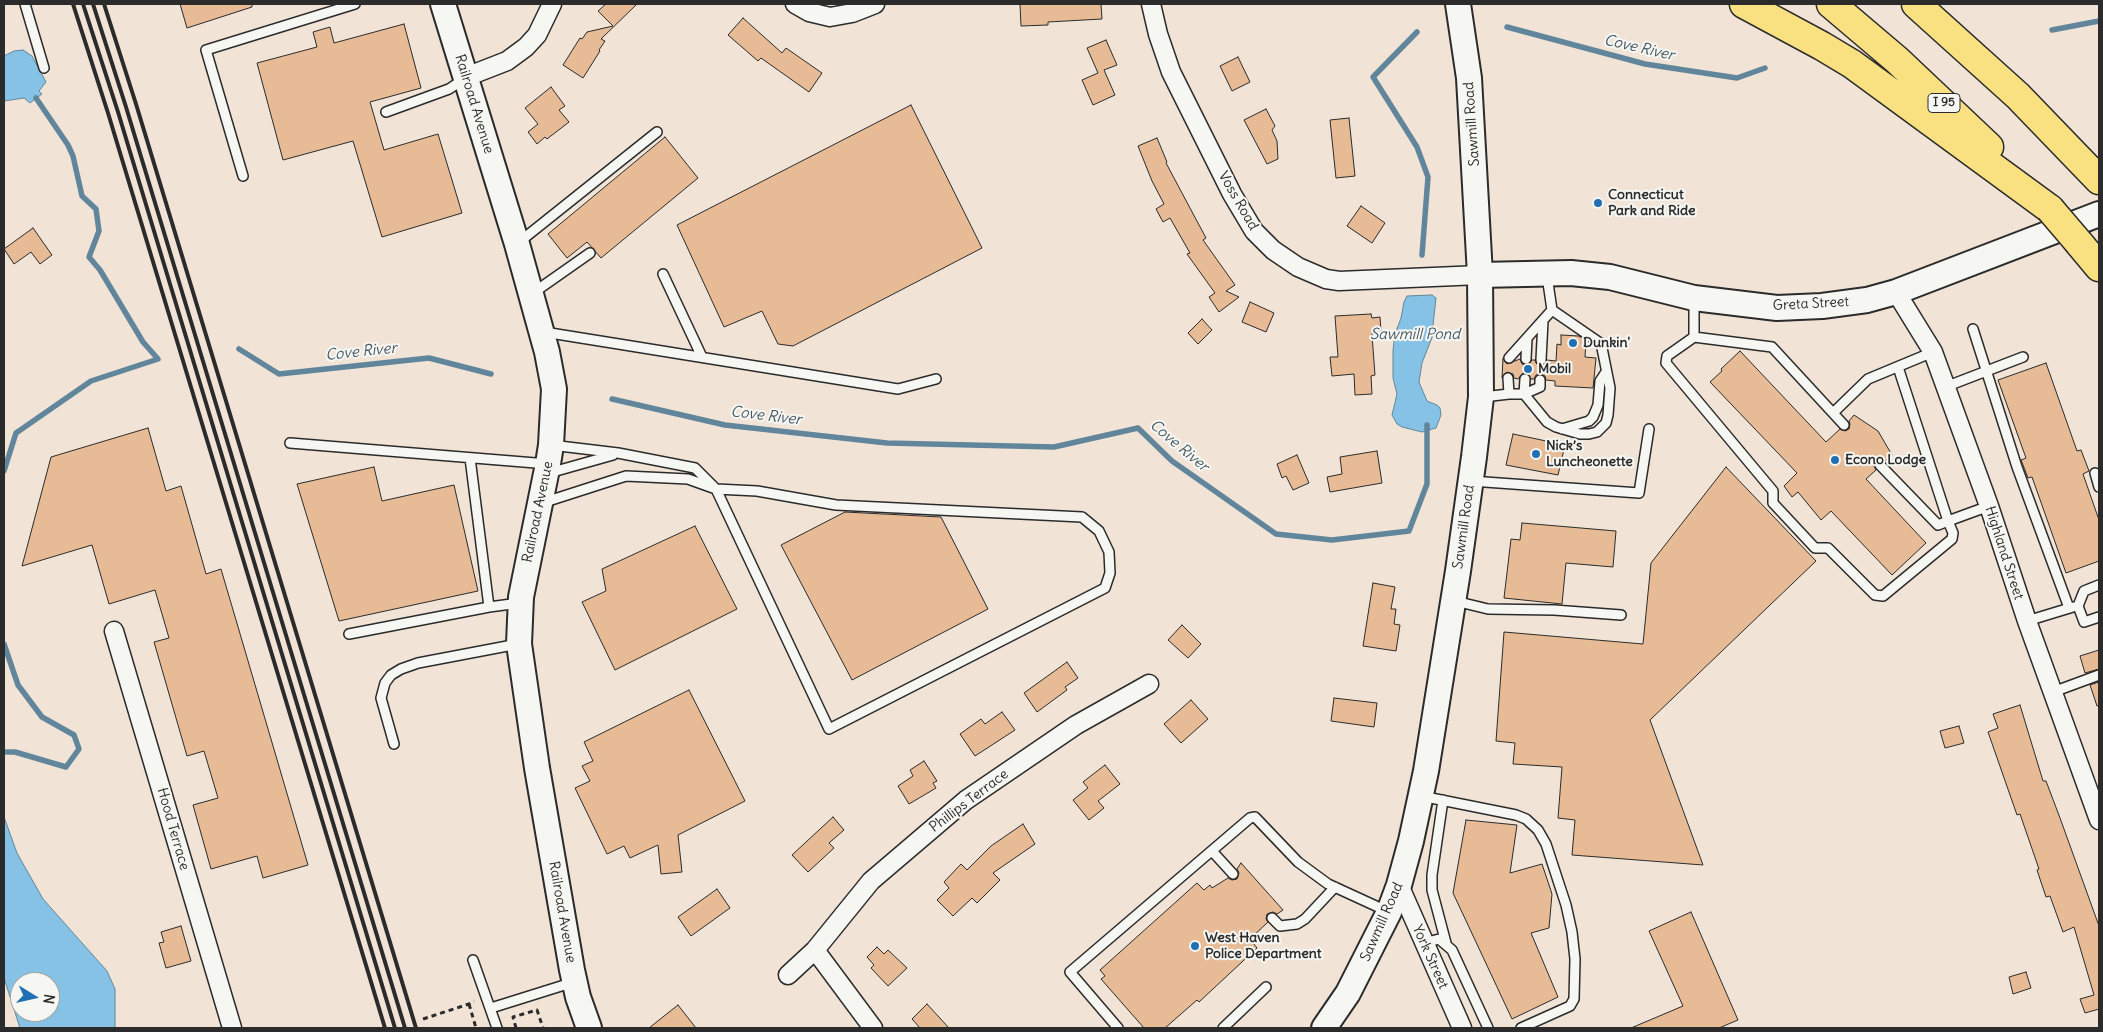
<!DOCTYPE html>
<html>
<head>
<meta charset="utf-8">
<style>
	body { margin:0 }
	#map { position:relative; width:2103px; height:1032px; overflow:hidden; background:#f1e4d6; font-family:Delius,sans-serif }
	canvas { display:block }
	.frame { position:absolute; inset:0; border:5px solid #2b2b2b; pointer-events:none }
	.north { position:absolute; left:10px; top:972px; width:50px; height:50px; box-sizing:border-box; background:#f6f6f2; border:1px solid #a5a5a2; border-radius:50%; rotate:99deg; font-size:14px; font-weight:700; line-height:20px; text-align:center; color:#2b2b2b }
	.north::after { content:''; display:block; margin:auto; width:18px; height:22px; background:#1f6fb2; clip-path:polygon(50% 0,100% 100%,50% 72%,0 100%) }
</style>
</head>
<body>
<div id="map">
<canvas width="2103" height="1032"></canvas>
<div class="frame"></div>
<div class="north">N</div>
</div>
<script>
const c = document.querySelector('canvas').getContext('2d');
c.lineJoin = 'round';
function fillPath(path, color) {
  c.fillStyle = color;
  c.fill(path, 'evenodd');
}
function poly(rows) {
  const path = new Path2D();
  for (const r of rows) {
    path.moveTo(r[0], r[1]);
    for (let i = 2; i < r.length; i += 2) path.lineTo(r[i], r[i + 1]);
  }
  return path;
}
function strokePath(path, color, width, dash) {
  c.strokeStyle = color;
  c.lineWidth = width;
  c.lineCap = dash ? 'butt' : 'round';
  c.setLineDash(dash || []);
  c.stroke(path);
}
function drawText(font, color, halo, rows, align = 'center') {
  c.font = font + ' Delius,sans-serif';
  c.lineWidth = 4;
  c.setLineDash([]);
  c.textBaseline = 'middle';
  c.strokeStyle = halo;
  c.fillStyle = color;
  for (const [text, x, y, turn = 0] of rows) {
    c.save();
    c.translate(x, y);
    c.rotate((+turn || 0) * Math.PI / 180);
    c.textAlign = isNaN(turn) ? turn : align;
    if (halo) c.strokeText(text, 0, 0);
    c.fillText(text, 0, 0);
    c.restore();
  }
}
const water = poly([
	[23,50,32,56,46,82,39,91,42,94,30,103,24,98,4,101,4,56,14,51,23,50],
	[1432,295,1436,298,1433,325,1433,335,1422,363,1419,382,1427,401,1437,405,1440,408,1441,415,1436,428,1422,432,1402,427,1397,424,1392,415,1397,394,1393,378,1393,350,1395,334,1401,318,1404,302,1407,296,1432,295],
	[4,817,17,853,43,899,107,971,115,989,115,1028,20,1028,4,978,4,817],
	[20,982,50,982,50,1012,20,1012,20,982]
]);
const stream = poly([
	[1507,27,1645,64,1737,78,1765,68],
	[2052,30,2099,21],
	[1417,32,1373,77,1417,147,1428,177,1422,255],
	[239,349,279,374,429,358,491,374],
	[612,399,725,425,887,443,1054,447,1138,428,1172,461,1276,534,1332,540,1409,531,1427,484,1427,425],
	[4,471,16,433,91,381,158,359,143,342,100,270,89,257,99,231,96,209,82,196,73,156,68,145,36,98],
	[4,644,18,685,42,717,74,735,79,749,66,767,15,752,4,752]
]);
const building = poly([
	[180,4,252,4,252,7,187,28,180,4],
	[606,4,637,4,601,39,605,41,599,50,600,51,583,78,563,65,580,38,582,39,587,32,613,26,598,11,606,4],
	[1020,4,1101,4,1102,19,1048,22,1048,25,1021,26,1020,4],
	[743,18,782,53,786,48,822,73,809,92,761,58,758,61,728,35,743,18],
	[404,24,421,88,370,102,384,150,438,134,462,213,382,237,353,141,283,160,257,63,317,47,313,32,330,27,334,43,404,24],
	[1106,40,1117,65,1104,70,1115,95,1093,105,1082,80,1098,73,1087,48,1106,40],
	[1238,57,1250,82,1232,91,1220,66,1238,57],
	[551,87,565,106,559,110,569,122,547,139,545,137,537,144,528,132,538,124,525,108,551,87],
	[911,105,982,248,793,346,778,344,762,311,724,327,677,225,911,105],
	[1266,109,1275,126,1272,130,1277,141,1278,159,1267,164,1244,120,1266,109],
	[1349,118,1355,176,1336,178,1330,120,1349,118],
	[665,137,698,178,601,258,587,242,567,258,548,234,665,137],
	[1157,138,1167,162,1166,163,1206,238,1203,240,1235,285,1226,291,1239,297,1219,312,1209,297,1215,293,1187,254,1190,253,1170,218,1163,222,1156,209,1164,204,1152,181,1138,146,1157,138],
	[1361,206,1385,223,1372,243,1347,226,1361,206],
	[33,228,52,255,40,264,31,252,14,264,4,249,33,228],
	[1250,302,1274,313,1266,332,1242,322,1250,302],
	[1371,314,1372,318,1380,317,1381,331,1373,331,1372,335,1375,375,1371,376,1372,394,1355,395,1354,374,1332,376,1330,357,1338,357,1335,316,1371,314],
	[1202,319,1212,330,1198,344,1188,333,1202,319],
	[1561,335,1579,336,1586,341,1585,357,1596,358,1593,388,1555,386,1555,381,1546,380,1545,376,1540,374,1536,375,1534,379,1531,379,1528,374,1523,373,1518,379,1514,378,1513,374,1507,372,1502,378,1503,358,1507,364,1520,359,1522,364,1526,365,1532,360,1535,360,1536,363,1540,366,1544,365,1547,360,1556,361,1557,344,1561,345,1561,335],
	[1740,351,1826,442,1840,429,1845,431,1849,429,1850,424,1849,421,1854,415,1878,431,1892,455,1885,461,1881,459,1876,460,1874,466,1876,470,1866,479,1926,543,1892,575,1831,511,1821,520,1798,492,1792,497,1784,486,1797,473,1710,382,1722,371,1721,369,1740,351],
	[2046,363,2077,451,2081,450,2089,471,2083,474,2099,520,2099,561,2066,573,2032,477,2028,478,2023,465,2021,460,2026,458,1998,380,2046,363],
	[148,428,166,491,181,486,206,574,221,569,308,865,263,878,257,856,211,869,193,805,218,798,204,751,187,756,154,642,169,638,155,590,109,604,92,545,22,566,51,457,148,428],
	[1513,434,1565,445,1558,475,1506,465,1513,434],
	[1377,451,1382,483,1330,492,1327,477,1342,474,1340,457,1377,451],
	[1297,455,1309,483,1293,490,1286,476,1282,478,1277,464,1297,455],
	[374,467,382,501,454,485,478,591,339,621,297,484,374,467],
	[1726,467,1816,561,1650,720,1703,865,1572,855,1575,820,1558,818,1562,767,1513,764,1515,743,1496,741,1504,632,1643,644,1651,563,1726,467],
	[845,512,941,517,988,609,852,680,781,545,845,512],
	[1522,523,1616,531,1613,567,1566,563,1562,604,1504,598,1511,539,1520,540,1522,523],
	[695,526,737,609,615,670,582,602,606,591,602,569,695,526],
	[1373,583,1395,587,1391,609,1396,609,1394,624,1400,625,1396,651,1363,646,1373,583],
	[1182,625,1201,644,1188,658,1168,640,1182,625],
	[2099,650,2099,669,2085,673,2080,656,2099,650],
	[1067,662,1078,678,1065,687,1067,690,1037,712,1024,693,1067,662],
	[2099,682,2099,706,2097,706,2090,685,2099,682],
	[689,690,745,801,678,835,682,872,661,874,658,845,630,858,624,846,607,854,575,788,590,781,582,766,593,761,584,742,689,690],
	[1334,698,1377,703,1374,727,1331,721,1334,698],
	[1191,700,1208,719,1181,743,1164,724,1191,700],
	[2020,705,2043,781,2046,781,2060,818,2099,926,2099,1009,2085,1013,2080,999,2094,995,2074,927,2063,932,2050,896,2046,897,2037,870,2039,869,2020,814,2017,815,1988,732,1998,728,1993,714,2020,705],
	[1002,712,1015,730,975,756,960,734,981,719,985,724,1002,712],
	[1959,726,1964,743,1945,748,1940,731,1959,726],
	[924,761,937,781,933,783,936,788,909,804,898,786,913,776,910,770,924,761],
	[1105,765,1120,784,1098,801,1104,808,1089,820,1073,800,1088,788,1083,782,1105,765],
	[833,817,844,830,829,843,834,848,808,872,792,855,833,817],
	[1466,820,1517,825,1510,873,1542,864,1552,894,1549,928,1531,933,1558,997,1512,1019,1453,893,1466,820],
	[1023,824,1035,844,993,873,1000,880,977,903,972,898,953,916,937,900,949,888,944,882,961,864,967,870,991,846,1023,824],
	[1241,863,1283,910,1277,914,1273,912,1267,914,1266,919,1268,922,1250,939,1257,948,1199,1002,1197,1000,1165,1028,1144,1028,1101,979,1105,976,1100,970,1197,883,1204,890,1210,885,1212,888,1228,878,1232,880,1237,879,1239,873,1237,869,1241,863],
	[717,889,730,908,691,936,678,917,717,889],
	[1691,912,1738,1020,1719,1028,1631,1028,1683,1006,1649,931,1691,912],
	[181,926,191,961,166,968,159,943,164,942,161,932,181,926],
	[877,947,884,954,888,950,907,968,888,986,871,968,874,965,867,957,877,947],
	[2026,972,2031,988,2013,994,2009,977,2026,972],
	[927,1004,949,1028,920,1028,912,1019,927,1004],
	[678,1005,696,1028,649,1028,678,1005]
]);
const path = poly([
	[469,1004,476,1028],
	[423,1019,469,1004,474,1001],
	[516,1028,513,1017,537,1010,543,1028]
]);
const lane = poly([
	[25,4,44,68],
	[386,112,449,89,464,79],
	[243,176,206,50,355,4],
	[518,243,657,132],
	[663,274,702,357],
	[533,293,590,253],
	[1973,329,2017,467,2069,608],
	[544,332,898,389,936,379],
	[1694,337,1694,298],
	[1509,358,1552,310],
	[1526,359,1527,338],
	[1541,360,1543,321],
	[1898,367,1948,521,1989,506],
	[1525,379,1524,394,1547,422,1556,427,1580,434,1589,434,1597,432,1606,423,1608,415,1610,388,1602,348,1600,343,1552,310,1547,276],
	[1945,387,2023,357],
	[1509,394,1524,394,1540,387,1540,380],
	[1483,397,1509,394,1508,378],
	[1833,413,1868,379,1933,352],
	[1844,425,1772,347,1694,337,1667,356,1666,363,1773,491,1773,503,1815,548,1828,548,1875,595,1883,596,1952,539,1953,533,1948,521,1938,525,1880,465],
	[1562,429,1589,421,1593,417,1598,405,1600,381,1606,372],
	[290,443,548,464],
	[470,458,489,607,519,603],
	[549,473,613,455],
	[2095,473,2099,487],
	[1471,481,1639,493,1649,429],
	[542,503,626,476,688,479,716,489,757,491,836,505,1082,517,1099,531,1109,552,1110,573,1105,588,829,729,716,489,695,468,618,453,551,445],
	[2099,585,2084,591,2078,606,2084,622,2099,617],
	[1455,601,1488,609,1554,610,1621,615],
	[2027,621,2073,607],
	[349,634,489,607],
	[2053,692,2099,675],
	[394,744,381,698,385,683,391,675,401,669,418,663,518,644],
	[1421,796,1516,815,1526,819,1538,830,1546,844,1566,905,1572,932,1575,959,1574,999,1570,1006,1521,1028],
	[1443,800,1432,875,1432,890,1446,943],
	[1212,851,1233,874],
	[1272,918,1280,926,1297,924,1305,919,1335,887],
	[1424,943,1439,939,1452,950,1488,1028],
	[473,960,497,1028],
	[491,1008,574,982],
	[1118,1028,1070,972,1250,818,1255,817,1298,862,1328,884,1389,912],
	[1223,1028,1266,987]
]);
const street = poly([
	[795,4,809,12,830,17,852,13,875,4],
	[1151,4,1158,34,1171,72,1232,194,1254,231,1273,250,1298,267,1326,279,1339,281,1480,275],
	[466,77,507,61,526,47,537,35,552,4],
	[1896,292,1933,352,1989,506,2027,621,2099,820],
	[114,631,232,1028],
	[1399,885,1462,1028],
	[815,950,873,1028],
	[788,975,815,950,871,881,966,800,1076,725,1149,684]
]);
const secondary = poly([
	[443,4,517,244,547,352,554,389,551,445,548,464,521,597,519,644,537,768,572,970,578,997,589,1028],
	[1480,275,1571,273,1610,277,1694,298,1777,308,1822,306,1867,300,1896,292,2099,214],
	[1324,1028,1348,993,1389,912,1399,885,1411,841,1426,771,1458,571,1474,457,1481,397,1480,275,1469,78,1458,4]
]);
const highway = poly([
	[1744,4,1822,46,1852,64,2050,209],
	[1831,4,1897,60,1989,147],
	[1916,4,2018,96,2099,180],
	[2079,243,2099,267]
]);
const rail = poly([
	[73,4,108,113,385,1028],
	[83,4,118,112,395,1028],
	[93,4,126,107,405,1028],
	[104,4,136,104,416,1028]
]);
const highwayBridge = poly([
	[2050,209,2079,243]
]);
const markers = [
	[1598,203,5,"#1f6fb2"],
	[1573,343,5,"#1f6fb2"],
	[1528,369,5,"#1f6fb2"],
	[1536,454,5,"#1f6fb2"],
	[1835,460,5,"#1f6fb2"],
	[1195,946,5,"#1f6fb2"]
];
const shields = [
	[1944,103,32]
];
const shieldNames = [
	["I 95",1944,103]
];
const streetNames = [
	["Railroad Avenue",474,104,73],
	["Sawmill Road",1472,124,-94],
	["Voss Road",1238,201,60],
	["Greta Street",1811,304,-3],
	["Railroad Avenue",538,512,-78],
	["Sawmill Road",1464,527,-82],
	["Highland Street",2004,553,72],
	["Phillips Terrace",969,801,-37],
	["Hood Terrace",173,829,74],
	["Railroad Avenue",562,912,80],
	["Sawmill Road",1382,922,-66],
	["York Street",1430,957,66]
];
const poiNames = [
	["Connecticut",1608,195],
	["Park and Ride",1608,211],
	["Dunkin'",1583,343],
	["Mobil",1538,369],
	["Nick’s",1546,446],
	["Luncheonette",1546,462],
	["Econo Lodge",1845,460],
	["West Haven",1205,938],
	["Police Department",1205,954]
];
const waterNames = [
	["Cove River",1639,48,13],
	["Sawmill Pond",1415,335],
	["Cove River",361,352,-6],
	["Cove River",766,416,7],
	["Cove River",1179,446,40]
];
fillPath(water, '#85c2e5');
strokePath(water, '#61869b', 1);
strokePath(stream, '#61869b', 5.5);
fillPath(building, '#e6bb96');
strokePath(building, '#2b2b2b', 1);
strokePath(lane, '#2b2b2b', 12);
strokePath(street, '#2b2b2b', 21);
strokePath(secondary, '#2b2b2b', 28);
strokePath(highway, '#2b2b2b', 31);
strokePath(path, '#2b2b2b', 3, [5, 4]);
strokePath(lane, '#f6f6f2', 9);
strokePath(street, '#f6f6f2', 18);
strokePath(secondary, '#f6f6f2', 24);
strokePath(highway, '#f9e181', 28);
strokePath(rail, '#2b2b2b', 4);
strokePath(highwayBridge, '#2b2b2b', 31, []);
strokePath(highwayBridge, '#f9e181', 28);
for (const [x, y, r, color] of markers) {
  const dot = new Path2D();
  dot.arc(x, y, r, 0, 2 * Math.PI);
  c.fillStyle = color;
  c.fill(dot);
  strokePath(dot, '#f6f6f2', 2);
}
for (const [x, y, w] of shields) {
  const box = new Path2D();
  box.roundRect(x - w / 2, y - 9.5, w, 19, 4);
  c.fillStyle = '#f6f6f2';
  c.fill(box);
  strokePath(box, '#2b2b2b', 1);
}
drawText('bold 12px', '#2b2b2b', null, shieldNames);
drawText('14px', '#2b2b2b', '#f6f6f2', streetNames);
drawText('bold 14px', '#2b2b2b', '#f6f6f2', poiNames, 'left');
drawText('italic 15px', '#465863', '#f6f6f2', waterNames);
</script>
</body>
</html>
